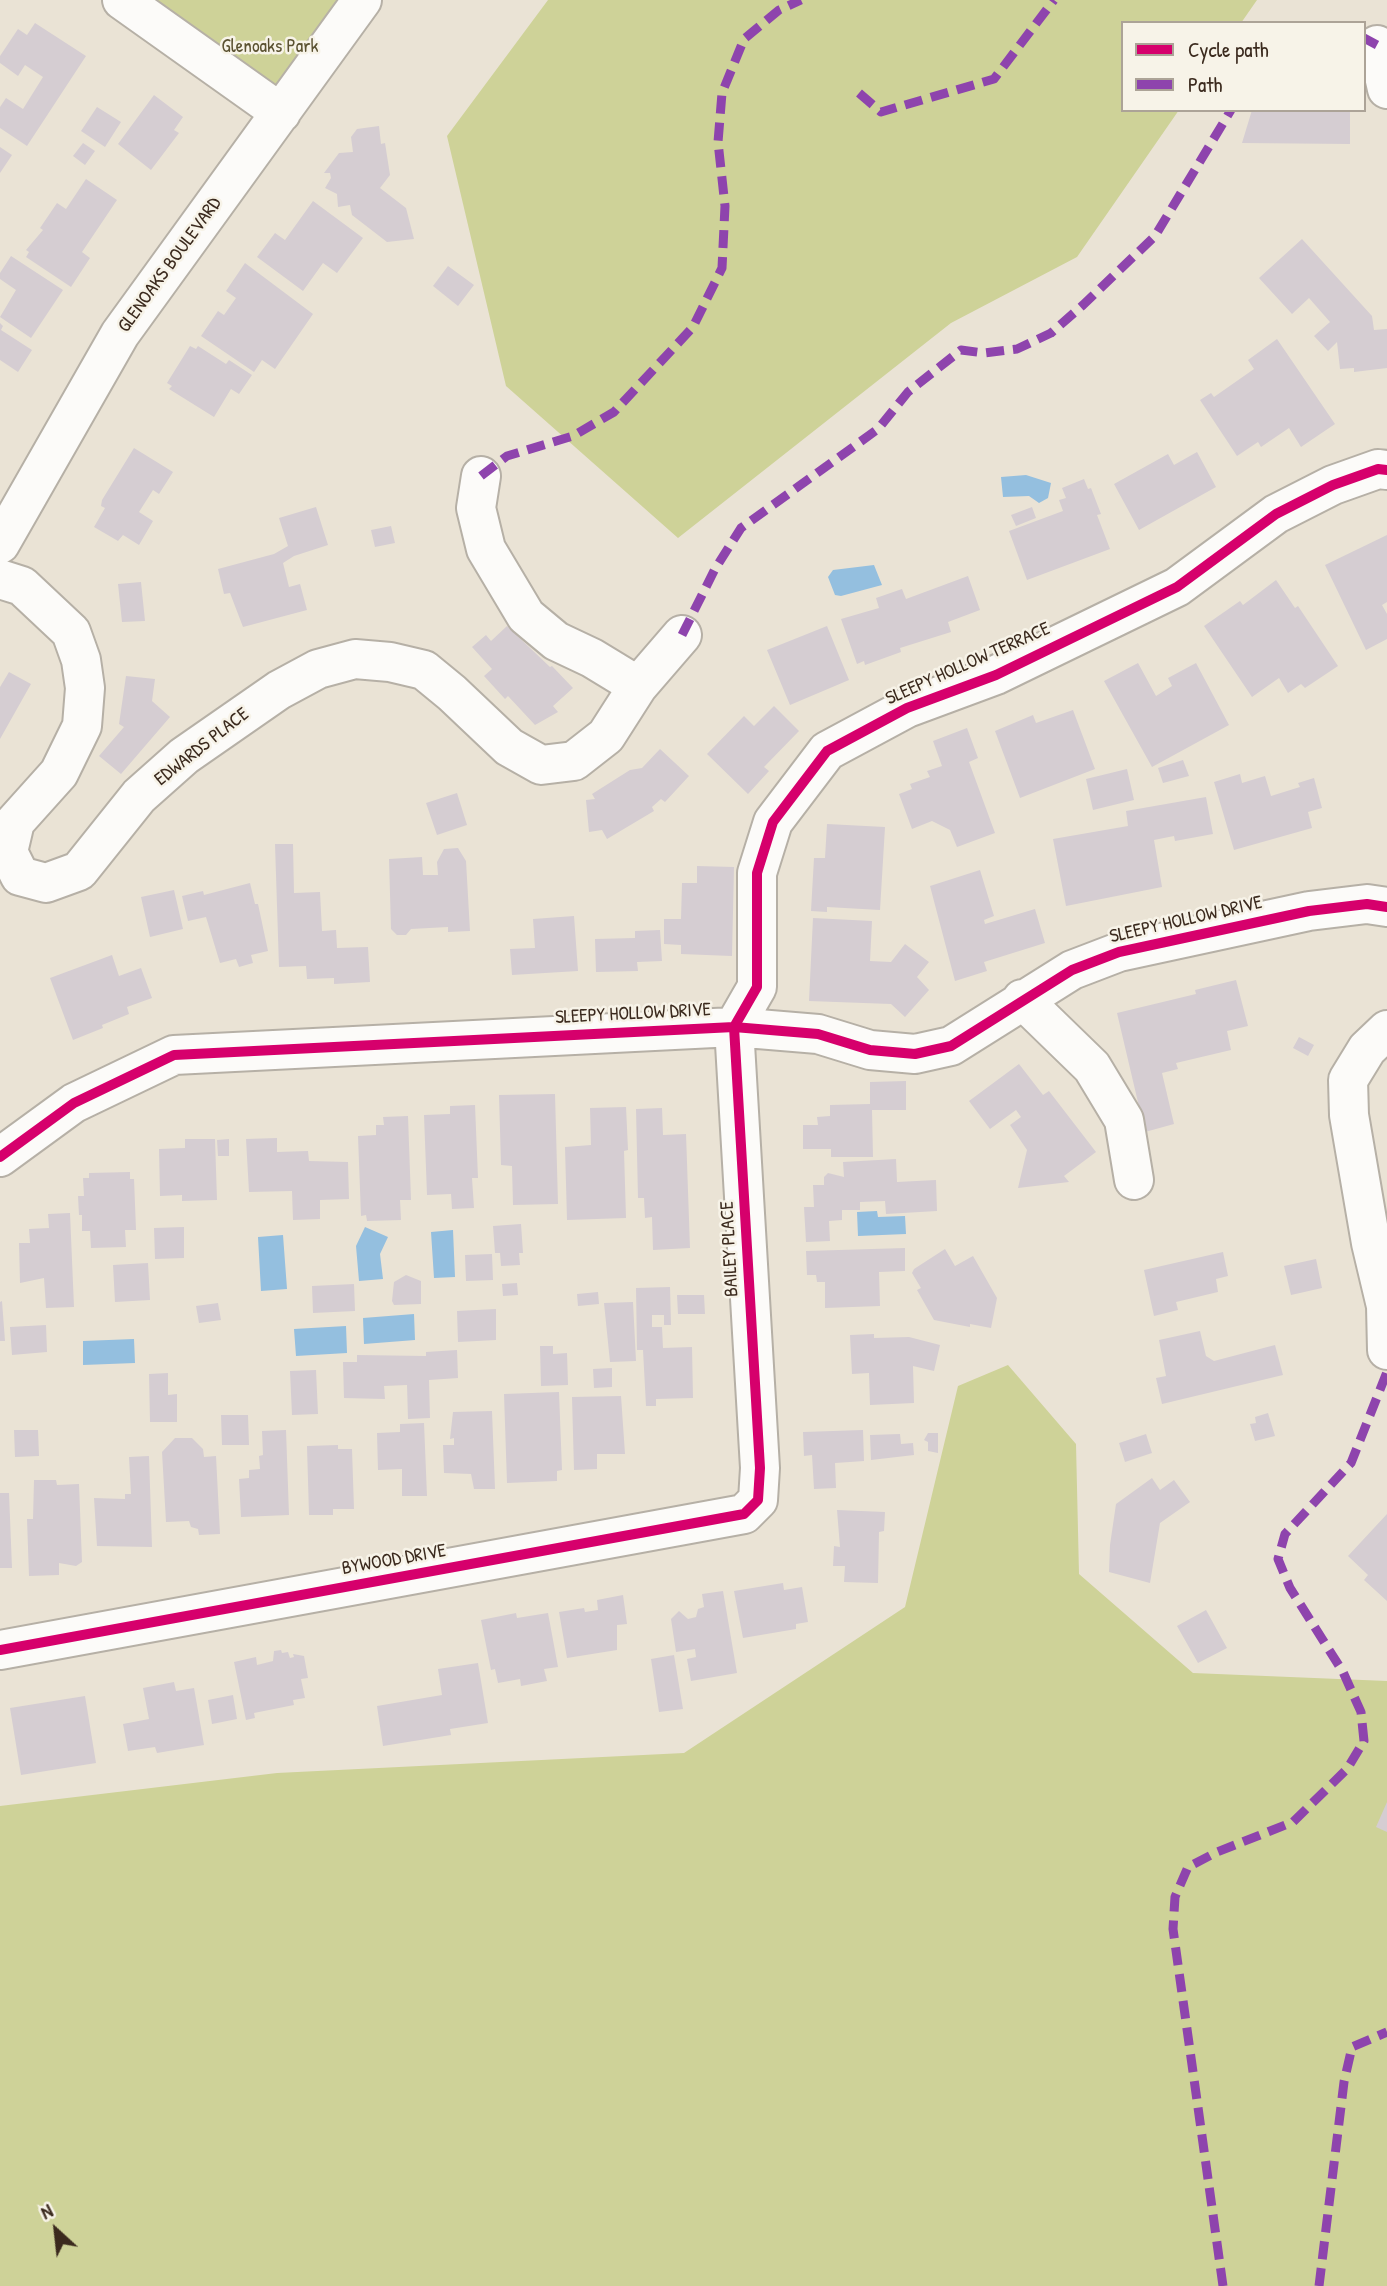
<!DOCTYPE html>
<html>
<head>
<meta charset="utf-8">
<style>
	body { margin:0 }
	#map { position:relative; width:1387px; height:2286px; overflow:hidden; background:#eae3d5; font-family:"Patrick Hand",sans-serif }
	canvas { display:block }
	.legend { position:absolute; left:1121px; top:21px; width:245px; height:91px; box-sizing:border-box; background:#f7f3e8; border:2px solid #aca397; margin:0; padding:9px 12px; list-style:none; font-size:21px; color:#3b2a1e }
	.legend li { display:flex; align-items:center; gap:14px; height:35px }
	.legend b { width:35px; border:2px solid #aca397 }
	.north { position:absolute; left:21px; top:2195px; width:70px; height:70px; -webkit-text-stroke:5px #f7f3e8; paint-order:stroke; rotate:333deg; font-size:19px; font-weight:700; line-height:28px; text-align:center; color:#3b2a1e }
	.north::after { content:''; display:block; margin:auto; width:24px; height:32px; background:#3b2a1e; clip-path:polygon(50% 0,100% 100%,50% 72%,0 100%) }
</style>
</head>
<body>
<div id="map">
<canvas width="1387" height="2286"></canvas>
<ul class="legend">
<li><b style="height:9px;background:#d6006c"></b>Cycle path</li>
<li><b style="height:9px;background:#8e44ad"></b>Path</li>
</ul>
<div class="north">N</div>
</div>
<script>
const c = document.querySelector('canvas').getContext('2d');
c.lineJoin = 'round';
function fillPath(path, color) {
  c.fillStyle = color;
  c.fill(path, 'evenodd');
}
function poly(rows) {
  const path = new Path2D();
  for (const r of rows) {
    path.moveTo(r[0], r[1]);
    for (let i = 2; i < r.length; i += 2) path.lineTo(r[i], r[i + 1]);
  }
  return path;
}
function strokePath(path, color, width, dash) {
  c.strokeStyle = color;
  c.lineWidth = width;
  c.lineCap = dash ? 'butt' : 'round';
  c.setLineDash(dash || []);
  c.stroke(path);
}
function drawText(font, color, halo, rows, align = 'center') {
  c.font = font + ' "Patrick Hand",sans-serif';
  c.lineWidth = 5;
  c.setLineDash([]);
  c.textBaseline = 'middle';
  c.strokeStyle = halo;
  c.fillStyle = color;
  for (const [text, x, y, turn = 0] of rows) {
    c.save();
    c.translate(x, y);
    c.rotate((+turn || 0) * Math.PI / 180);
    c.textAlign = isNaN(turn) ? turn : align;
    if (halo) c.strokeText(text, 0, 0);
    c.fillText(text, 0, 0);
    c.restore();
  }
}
const green = poly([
	[122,0,362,0,281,113],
	[548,0,1257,0,1241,23,1123,23,1123,110,1179,110,1077,257,951,323,678,538,506,386,447,136],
	[1008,1365,1076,1444,1079,1574,1193,1673,1387,1681,1387,2286,0,2286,0,1806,277,1773,684,1753,905,1607,958,1386]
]);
const water = poly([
	[1026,475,1051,483,1048,498,1039,503,1029,496,1003,497,1001,477],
	[874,565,882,585,841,596,835,595,828,577,833,570],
	[877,1211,878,1217,905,1216,906,1234,858,1236,857,1212],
	[365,1227,388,1237,380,1254,383,1279,359,1281,356,1246],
	[453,1230,455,1277,434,1278,431,1232],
	[283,1235,287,1289,261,1291,258,1237],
	[414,1314,415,1340,364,1344,363,1318],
	[346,1326,347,1353,296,1356,294,1329],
	[134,1339,135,1363,83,1365,83,1341]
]);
const building = poly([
	[35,23,86,56,27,146,0,128,0,107,6,98,23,109,43,77,25,65,18,76,0,63,0,56,18,29,27,35],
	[154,95,183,117,174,130,179,133,151,170,118,144],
	[97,107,121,122,105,147,81,131],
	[1252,110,1350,110,1350,144,1242,143],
	[379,126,381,144,385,143,390,175,380,188,406,208,414,239,387,242,352,215,350,205,338,207,337,194,325,188,331,178,330,173,324,173,339,153,353,152,351,137,357,129],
	[83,143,95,151,85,165,73,156],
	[0,147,12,155,0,173],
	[86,179,117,200,82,252,90,258,71,287,26,257,29,252,26,250,43,230,40,228,57,203,66,209],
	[313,201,363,238,337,273,323,263,303,291,257,257,275,233,285,240],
	[1302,239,1372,316,1374,330,1387,329,1387,368,1354,372,1354,368,1340,369,1337,342,1328,351,1314,336,1330,322,1309,298,1292,314,1259,278],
	[11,256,63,290,31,338,0,317,16,290,0,279,0,273],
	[245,263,313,314,275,369,262,360,254,372,201,336,218,311,224,315,236,298,226,291],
	[448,266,474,285,458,306,433,286],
	[0,323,3,326,1,330,32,350,18,372,0,360],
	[1277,339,1335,424,1301,447,1289,428,1261,447,1258,442,1237,456,1200,400,1211,393,1214,397,1254,369,1248,360],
	[190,346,196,349,198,346,226,364,229,360,252,375,239,394,231,389,214,417,169,389,172,386,167,383],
	[134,448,173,472,159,494,153,490,139,512,153,521,139,545,123,535,118,541,94,527,105,508,101,506,102,500],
	[1197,452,1216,487,1139,530,1114,484,1168,454,1174,465],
	[1084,479,1088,489,1091,488,1101,514,1097,515,1110,549,1027,580,1009,531,1063,511,1059,500,1066,498,1062,488],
	[316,507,328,545,294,556,283,563,289,587,300,584,307,610,243,627,230,593,224,594,218,569,274,554,288,546,279,518],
	[1032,507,1036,518,1016,526,1011,515],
	[391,526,395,543,375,547,371,530],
	[1387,535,1387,602,1382,605,1387,614,1387,639,1366,650,1325,565],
	[968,576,980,610,948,622,951,632,900,648,901,652,865,665,864,661,857,664,841,619,879,608,876,598,902,589,906,599],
	[1276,580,1295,608,1298,606,1338,666,1305,688,1301,684,1288,693,1279,678,1252,697,1204,626,1240,601,1243,605],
	[141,582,145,621,122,622,118,584],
	[507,626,550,667,552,666,573,688,553,706,558,712,535,725,508,696,505,699,484,676,492,669,472,647,486,635,491,641],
	[827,626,849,680,790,705,767,650],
	[1138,663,1156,696,1172,686,1168,678,1196,663,1229,725,1152,767,1104,681],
	[9,672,31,684,0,739,0,687],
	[126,676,155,679,152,701,170,717,121,774,99,756,124,727,119,724],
	[774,706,799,731,764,767,769,771,748,794,707,754,744,716,754,726],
	[1073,710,1095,769,1020,798,995,731,1033,715,1036,723],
	[967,728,978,758,969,762,995,833,957,847,950,830,932,821,912,829,899,794,912,789,910,784,930,777,927,771,942,766,933,741],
	[660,749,689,776,665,802,661,799,652,807,654,811,607,839,602,830,589,832,586,800,595,799,592,794,630,770,642,768],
	[1183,760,1189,776,1163,783,1158,768],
	[1127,769,1134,800,1093,810,1086,779],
	[1240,774,1242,783,1265,776,1271,796,1300,787,1298,783,1314,778,1322,808,1308,812,1312,828,1234,850,1214,782],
	[457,793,467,825,437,835,426,803],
	[1206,797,1213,834,1175,841,1174,836,1154,840,1162,887,1066,906,1053,839,1128,826,1126,811],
	[827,824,885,827,880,910,827,907,827,912,811,911,814,858,825,858],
	[275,844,293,844,294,893,320,892,322,931,336,930,337,948,368,947,370,982,334,984,334,978,307,979,306,966,279,967],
	[458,848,466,861,470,931,448,932,448,927,411,929,406,935,397,935,391,929,389,859,422,857,423,875,438,875,437,862,444,849],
	[697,866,734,867,732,956,681,954,681,945,664,944,664,919,681,919,682,883,697,883],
	[980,870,994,916,984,920,985,924,1035,909,1045,943,984,962,987,971,955,981,930,886],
	[250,883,255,904,258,904,268,951,251,955,253,963,239,967,236,959,220,963,206,917,188,921,182,896,203,891,204,895],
	[174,890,183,929,150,937,141,897],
	[574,916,578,971,512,975,510,949,535,948,533,919],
	[813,918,872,921,870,961,891,962,905,944,929,962,917,977,929,990,905,1017,891,1004,809,1001],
	[660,930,662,961,637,962,638,971,596,972,595,939,635,938,635,931],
	[112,955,119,976,141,968,152,998,127,1007,129,1014,102,1025,103,1028,73,1040,50,978],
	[1236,980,1248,1026,1227,1031,1231,1050,1176,1063,1178,1069,1162,1073,1174,1124,1145,1132,1117,1013,1196,994,1195,990],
	[1299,1037,1314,1045,1308,1056,1293,1048],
	[1019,1064,1043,1095,1049,1091,1096,1152,1064,1176,1069,1182,1018,1188,1027,1150,1010,1125,1021,1117,1016,1110,990,1129,969,1101],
	[906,1081,906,1110,872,1110,873,1157,831,1157,831,1149,803,1149,803,1125,818,1125,817,1117,830,1116,830,1105,870,1104,870,1082],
	[555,1094,558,1204,513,1205,512,1166,501,1165,499,1095],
	[475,1105,478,1178,472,1178,474,1208,452,1209,451,1194,427,1195,424,1115,450,1114,450,1106],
	[626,1107,628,1150,624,1151,626,1218,567,1220,565,1147,591,1145,590,1108],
	[662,1108,663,1135,686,1134,690,1248,653,1250,652,1217,645,1218,644,1198,638,1198,636,1109],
	[408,1116,411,1200,400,1200,401,1220,367,1221,366,1215,361,1216,358,1136,376,1135,376,1125,384,1125,383,1117],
	[277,1138,277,1152,308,1151,309,1161,348,1162,349,1199,320,1200,320,1219,293,1220,292,1191,249,1192,246,1139],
	[185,1139,215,1139,217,1200,182,1201,182,1195,160,1196,159,1149,185,1148],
	[229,1139,229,1156,218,1156,217,1140],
	[896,1159,897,1182,936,1180,937,1211,886,1214,885,1201,860,1202,860,1210,842,1210,842,1220,829,1221,830,1241,806,1242,804,1207,814,1207,813,1185,824,1185,824,1177,828,1173,844,1177,843,1162],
	[130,1172,130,1179,134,1179,136,1230,125,1230,126,1247,91,1248,90,1231,82,1231,82,1215,79,1215,78,1196,84,1196,83,1178,89,1178,89,1173],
	[70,1213,74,1307,46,1308,44,1278,20,1283,19,1243,30,1243,29,1229,49,1228,48,1214],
	[521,1224,523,1253,519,1253,520,1265,501,1266,500,1253,495,1253,493,1226],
	[184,1227,184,1258,155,1259,154,1228],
	[905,1248,905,1271,879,1272,880,1306,825,1308,825,1282,817,1282,816,1275,807,1275,806,1251],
	[945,1249,955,1266,973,1256,997,1298,991,1328,970,1324,970,1327,934,1320,917,1290,921,1288,912,1273,914,1269],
	[1223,1252,1228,1276,1216,1279,1218,1292,1176,1302,1178,1310,1154,1316,1144,1270],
	[492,1254,493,1280,466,1281,465,1255],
	[1316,1259,1322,1288,1291,1295,1284,1266],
	[148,1263,150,1300,115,1302,113,1265],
	[406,1275,421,1281,421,1304,394,1305,392,1301,394,1282],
	[517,1283,518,1295,503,1296,502,1284],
	[354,1284,355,1311,313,1313,312,1286],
	[670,1287,671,1325,664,1325,664,1315,652,1315,652,1327,662,1327,663,1348,692,1347,693,1398,656,1399,656,1406,646,1406,643,1350,637,1350,636,1288],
	[598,1292,599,1304,578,1306,577,1294],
	[677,1295,704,1295,705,1314,678,1314],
	[2,1301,5,1341,0,1341,0,1302],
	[633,1302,636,1361,610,1362,604,1303],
	[218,1303,221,1320,199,1323,196,1306],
	[496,1309,496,1340,458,1342,457,1311],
	[46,1325,47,1352,12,1355,10,1327],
	[1200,1331,1206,1356,1214,1361,1275,1345,1283,1375,1162,1404,1156,1378,1166,1376,1159,1340],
	[874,1334,874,1338,909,1337,940,1345,934,1371,913,1366,914,1403,870,1405,869,1373,852,1374,850,1335],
	[540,1346,553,1346,553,1354,567,1353,568,1385,541,1386],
	[457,1350,458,1378,429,1380,430,1418,408,1419,407,1385,384,1386,385,1399,344,1398,343,1362,357,1362,357,1355,426,1356,426,1352],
	[612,1368,612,1387,594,1388,593,1369],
	[316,1370,318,1414,292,1415,290,1371],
	[168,1373,168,1395,177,1394,177,1422,150,1422,149,1374],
	[559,1392,562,1470,557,1471,557,1481,507,1483,504,1394],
	[621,1396,625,1454,597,1454,597,1469,574,1470,572,1397],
	[492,1411,495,1489,474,1489,471,1474,444,1473,443,1445,454,1445,454,1438,450,1439,453,1412],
	[1268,1413,1275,1436,1255,1441,1250,1424,1256,1423,1255,1417],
	[221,1415,248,1415,249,1445,222,1445],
	[424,1423,427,1496,402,1496,402,1469,378,1470,377,1433,400,1432,400,1424],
	[14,1430,38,1430,39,1456,15,1457],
	[286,1430,289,1515,241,1517,239,1479,249,1478,249,1470,260,1469,259,1456,263,1455,262,1431],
	[863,1430,864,1461,835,1463,836,1488,814,1489,812,1455,804,1456,803,1432],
	[928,1433,938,1433,938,1453,928,1451,928,1442,924,1440],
	[900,1434,901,1444,913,1443,914,1455,871,1460,870,1435],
	[1146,1434,1152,1453,1125,1462,1119,1443],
	[175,1438,192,1438,203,1449,204,1457,216,1456,220,1534,199,1535,198,1529,191,1527,189,1521,166,1522,162,1452],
	[338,1445,338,1449,352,1449,354,1509,333,1509,333,1515,309,1515,307,1446],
	[149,1456,152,1547,97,1546,94,1498,125,1499,125,1494,131,1494,129,1457],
	[1152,1478,1160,1490,1174,1480,1190,1502,1160,1523,1150,1583,1109,1572,1110,1545,1116,1504],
	[34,1480,56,1480,57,1485,79,1484,82,1562,76,1566,59,1563,59,1575,29,1576,27,1519,33,1519],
	[0,1493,9,1493,12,1568,0,1568],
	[837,1510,885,1512,884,1531,879,1532,878,1583,844,1582,845,1566,833,1566,834,1546,840,1547],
	[1387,1514,1387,1601,1364,1580,1368,1575,1348,1556],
	[783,1583,784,1590,802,1587,808,1622,796,1624,796,1629,743,1638,734,1591],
	[723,1591,737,1673,691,1681,687,1659,696,1657,695,1649,676,1652,671,1619,679,1611,688,1619,696,1617,698,1609,704,1607,702,1594],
	[623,1595,627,1624,617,1625,617,1650,567,1658,559,1612,584,1608,585,1612,598,1610,597,1600],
	[1206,1610,1227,1648,1198,1663,1177,1626],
	[516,1613,517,1618,548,1613,558,1667,544,1669,547,1681,521,1686,520,1679,498,1683,495,1669,491,1670,481,1620],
	[281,1650,282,1653,288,1652,290,1658,294,1657,293,1654,304,1656,308,1678,301,1679,305,1698,293,1700,294,1705,254,1713,255,1718,246,1720,234,1662,256,1657,257,1665,273,1661,274,1651],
	[674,1655,683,1709,659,1712,651,1659],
	[478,1663,488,1723,450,1729,451,1735,383,1746,377,1706,442,1695,438,1669],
	[174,1682,176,1691,194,1688,204,1745,157,1753,155,1747,128,1751,123,1724,149,1719,143,1688],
	[233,1695,237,1719,212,1724,208,1700],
	[85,1696,96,1763,21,1775,10,1708],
	[1387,1802,1387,1832,1376,1827]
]);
const minor = poly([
	[122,0,281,113],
	[1377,45,1387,89],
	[481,476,476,508,486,549,526,616,556,641,592,658,638,686],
	[0,544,120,334,362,0],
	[0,579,22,586,71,632,81,660,85,688,82,726,59,773,15,822,8,852,20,876,46,883,79,871,139,796,184,756,279,690,318,669,355,659,390,662,424,670,452,693,509,747,541,765,574,761,606,736,638,686,682,635],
	[1022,999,1092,1067,1124,1120,1134,1180],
	[1387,1030,1367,1049,1348,1080,1349,1115,1371,1243,1386,1306,1387,1350],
	[0,1157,74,1103,174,1055,734,1027,818,1034,870,1050,915,1054,951,1046,1072,970,1119,952,1309,911,1367,904,1387,907],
	[0,1650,744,1514,758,1500,760,1468,734,1027,757,987,757,873,773,822,827,751,907,708,996,675,1177,587,1276,514,1333,485,1378,469,1387,470]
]);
const quiet = poly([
	[1364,38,1377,45],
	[859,93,881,112,994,79,1054,0],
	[481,476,507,456,573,436,614,412,693,327,722,268,725,206,718,142,722,93,744,39,779,10,801,0],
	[682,635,715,569,741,528,878,429,908,392,961,350,984,353,1017,349,1051,333,1083,305,1155,236,1231,110],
	[1223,2286,1173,1929,1175,1897,1188,1867,1217,1852,1293,1822,1347,1769,1364,1741,1361,1712,1343,1672,1290,1588,1278,1559,1285,1534,1351,1463,1387,1372],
	[1319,2286,1344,2082,1352,2047,1387,2032]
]);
const cycleway = poly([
	[0,1157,74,1103,174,1055,734,1027,818,1034,870,1050,915,1054,951,1046,1072,970,1119,952,1309,911,1367,904,1387,907],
	[0,1650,744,1514,758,1500,760,1468,734,1027,757,987,757,873,773,822,827,751,907,708,996,675,1177,587,1276,514,1333,485,1378,469,1387,470]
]);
const parkNames = [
	["Glenoaks Park",270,47]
];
const streetNames = [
	["GLENOAKS BOULEVARD",170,265,-54],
	["SLEEPY HOLLOW TERRACE",968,664,-24],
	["EDWARDS PLACE",202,747,-38],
	["SLEEPY HOLLOW DRIVE",1186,920,-13],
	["SLEEPY HOLLOW DRIVE",633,1014,-3],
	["BAILEY PLACE",730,1249,-93],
	["BYWOOD DRIVE",394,1560,-10]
];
fillPath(green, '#ced298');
fillPath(water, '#94bfdf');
fillPath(building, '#d5cdd2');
strokePath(minor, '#b6b0a6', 42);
strokePath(minor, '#fcfbf9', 38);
strokePath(quiet, '#8e44ad', 9, [18, 9]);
strokePath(cycleway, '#d6006c', 10);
drawText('19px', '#5a5130', '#f7f3e8', parkNames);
drawText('19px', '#3b2a1e', '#f7f3e8', streetNames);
</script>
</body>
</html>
